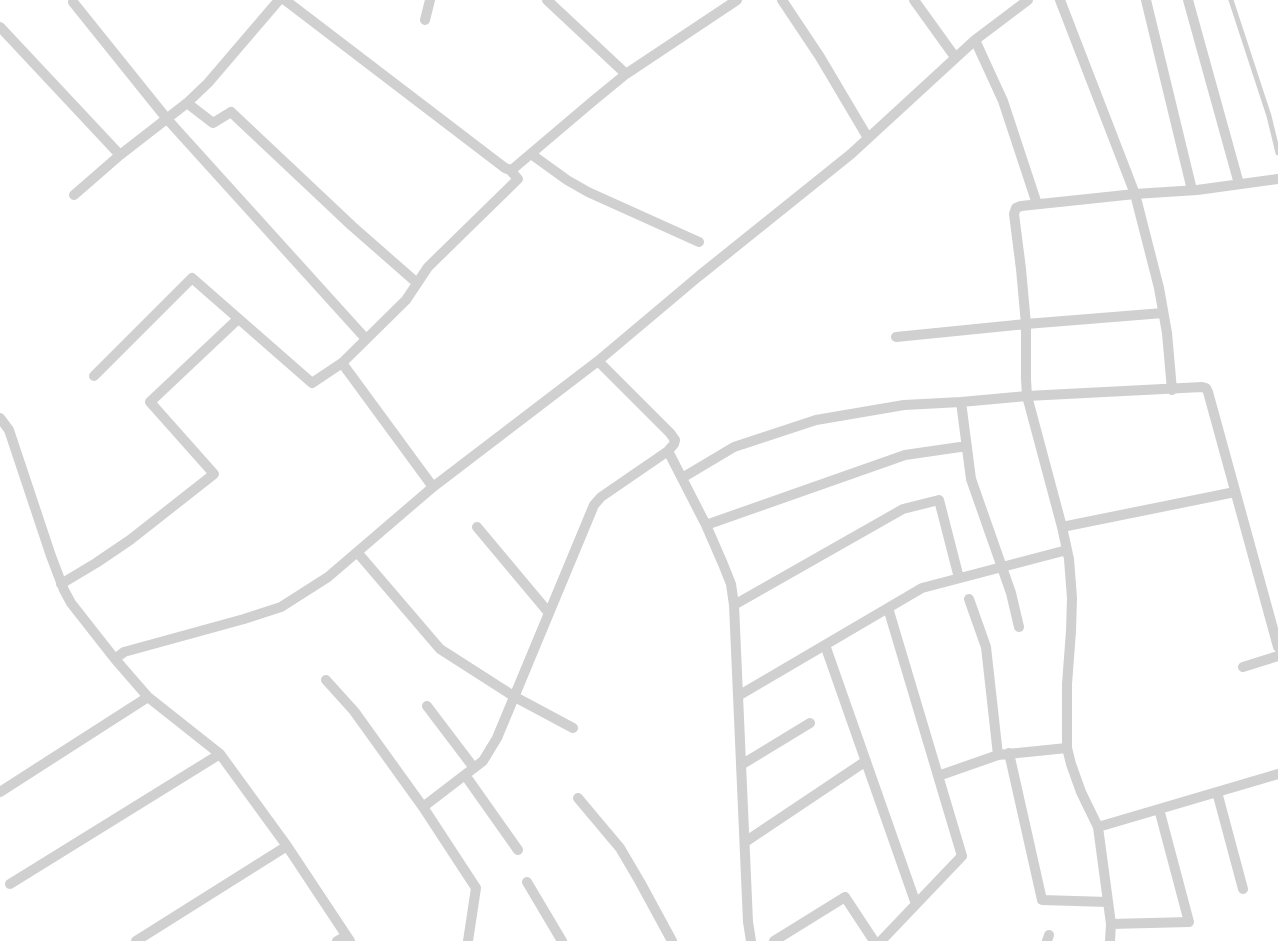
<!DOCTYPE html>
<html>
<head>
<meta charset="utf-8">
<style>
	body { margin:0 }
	canvas { display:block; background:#fff }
</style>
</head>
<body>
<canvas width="1278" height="941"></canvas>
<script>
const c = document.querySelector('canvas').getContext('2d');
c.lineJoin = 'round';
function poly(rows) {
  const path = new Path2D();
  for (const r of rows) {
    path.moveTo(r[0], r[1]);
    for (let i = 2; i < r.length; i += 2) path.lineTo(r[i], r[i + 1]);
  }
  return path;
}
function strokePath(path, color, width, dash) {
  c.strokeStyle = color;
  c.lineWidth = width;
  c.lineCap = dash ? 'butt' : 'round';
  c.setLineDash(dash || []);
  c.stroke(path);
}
const lane = poly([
	[1231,0,1269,116,1278,153]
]);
const street = poly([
	[285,0,505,168,510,170,518,179,428,267,406,300,342,363,433,487],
	[547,0,626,74],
	[782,0,820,57,868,138],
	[914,0,955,57],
	[1060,0,1135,194,1159,288,1167,333,1172,390],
	[1146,0,1192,190],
	[1188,0,1239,184],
	[73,2,167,119,366,339],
	[425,20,430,0],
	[0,27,120,155],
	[975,40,1003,101,1037,204],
	[187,103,213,123,231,112,352,226,417,283],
	[531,154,567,180,588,192,699,242],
	[510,170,514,168,593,101,626,74,737,0],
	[74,195,120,155,187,103,208,83,279,0],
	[896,337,1026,324,1163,313],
	[94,376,192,278,312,383,342,363],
	[961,402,971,479,1011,593,1019,627],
	[0,418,9,430,51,556,64,590,71,603,115,659,148,697,220,754,287,846,350,941],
	[668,451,706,525,723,564,731,584,734,605,748,922,751,941],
	[682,478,734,447,816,420,904,405,961,402,1027,396,1202,387,1206,388,1208,392,1278,647],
	[706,525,905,455,967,446],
	[477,527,549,613],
	[1062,527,1235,492],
	[357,552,440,649,515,697,573,728],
	[61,584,96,563,130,540,214,474,150,402,238,319],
	[969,599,986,647,998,755],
	[734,605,903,509,939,500,959,578],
	[825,645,916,904],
	[115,659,124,652,244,619,281,607,328,577,433,487,598,361,699,276,851,154,975,40,1028,0],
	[1243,667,1278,656],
	[326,680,354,711,423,807,476,888,468,941],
	[738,696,922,588,1067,550],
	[427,706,474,768],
	[1009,753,1042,900,1108,902],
	[741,765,810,723],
	[465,775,518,850],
	[938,776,998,755,1067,748],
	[0,792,148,697],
	[1217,792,1243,889],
	[578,798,620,848,640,882,672,941],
	[423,807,483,761,497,738,594,505,601,497,668,451,674,444,675,440,670,433,598,361],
	[1098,827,1278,774],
	[745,842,866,761],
	[527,882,562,941],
	[10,884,220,754],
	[1111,924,1189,922,1159,809],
	[136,941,287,846],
	[337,941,346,936],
	[774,941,845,897,874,941],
	[881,941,962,856,888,608],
	[1047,941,1049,935],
	[1110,941,1111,924,1098,827,1081,792,1071,764,1067,748,1067,684,1071,631,1072,598,1069,559,1062,527,1027,396,1026,379,1026,324,1021,269,1014,214,1016,208,1021,206,1135,194,1197,190,1278,179]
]);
strokePath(lane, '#d0d0d0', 5);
strokePath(street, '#d0d0d0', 10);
</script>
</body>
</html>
